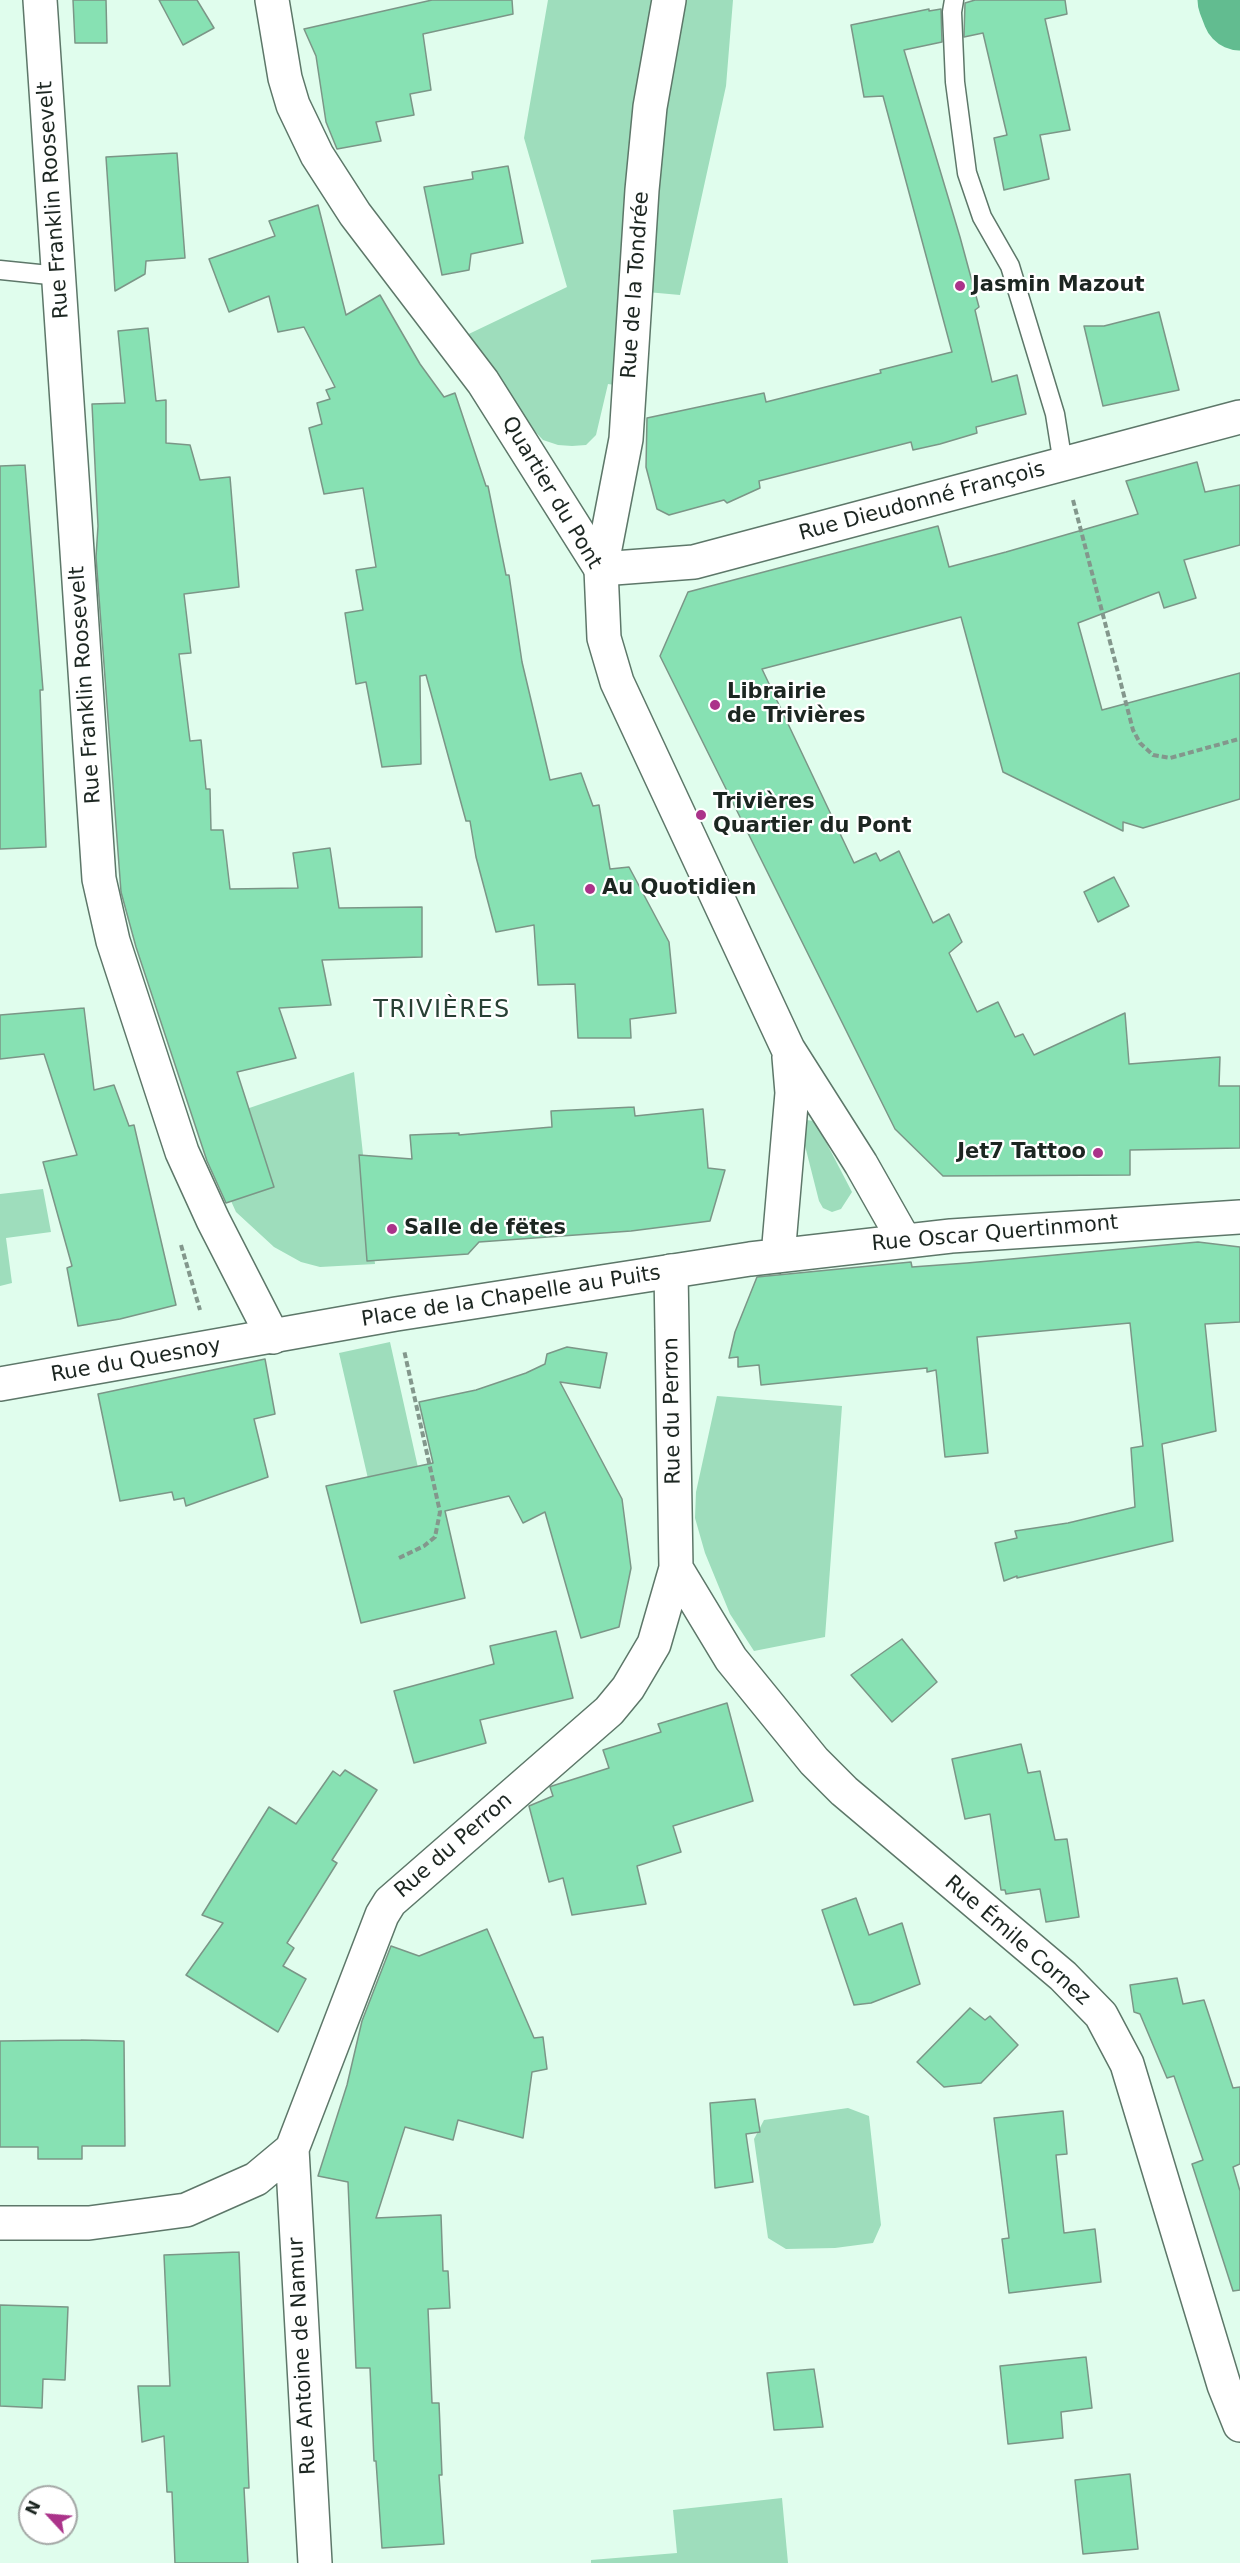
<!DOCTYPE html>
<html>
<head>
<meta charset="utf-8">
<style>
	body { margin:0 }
	#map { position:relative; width:1240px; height:2563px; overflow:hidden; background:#e0fded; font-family:"DejaVu Sans",sans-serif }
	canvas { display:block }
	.north { position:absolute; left:18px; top:2485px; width:60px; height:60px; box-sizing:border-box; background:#fff; border:2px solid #a4a8a6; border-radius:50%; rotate:296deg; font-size:16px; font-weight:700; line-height:24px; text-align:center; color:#1c2621 }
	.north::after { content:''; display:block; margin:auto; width:21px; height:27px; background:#ab338a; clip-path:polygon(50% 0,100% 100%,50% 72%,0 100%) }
</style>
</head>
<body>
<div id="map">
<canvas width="1240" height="2563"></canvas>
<div class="north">N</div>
</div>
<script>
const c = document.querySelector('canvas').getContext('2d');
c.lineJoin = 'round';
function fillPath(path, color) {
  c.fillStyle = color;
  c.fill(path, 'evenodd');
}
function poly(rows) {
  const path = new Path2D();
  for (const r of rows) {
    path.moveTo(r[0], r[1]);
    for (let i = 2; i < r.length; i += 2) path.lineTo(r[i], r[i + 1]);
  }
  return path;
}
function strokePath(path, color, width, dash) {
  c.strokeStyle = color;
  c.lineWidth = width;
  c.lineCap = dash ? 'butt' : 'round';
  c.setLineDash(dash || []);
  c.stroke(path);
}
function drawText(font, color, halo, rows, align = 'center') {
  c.font = font + ' "DejaVu Sans",sans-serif';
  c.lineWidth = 4.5;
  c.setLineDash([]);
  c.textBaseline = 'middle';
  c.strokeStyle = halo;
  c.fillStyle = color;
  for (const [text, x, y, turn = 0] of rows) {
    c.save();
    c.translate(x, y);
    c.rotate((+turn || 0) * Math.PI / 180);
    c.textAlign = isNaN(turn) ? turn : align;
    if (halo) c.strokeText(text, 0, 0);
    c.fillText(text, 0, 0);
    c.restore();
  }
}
const green = poly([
	[548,0,733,0,726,86,680,295,636,291,629,387,608,384,596,435,586,445,572,446,558,445,543,440,452,342,567,287,524,138],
	[354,1072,375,1264,320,1267,301,1262,274,1247,236,1212,197,1126],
	[806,1120,815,1121,852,1192,841,1209,832,1212,823,1208,819,1201,801,1130],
	[43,1189,51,1232,6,1238,12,1283,0,1286,0,1194],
	[390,1342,419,1472,369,1483,339,1353],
	[717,1396,842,1406,825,1637,754,1651,730,1614,705,1553,695,1518,696,1492],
	[848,2108,869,2116,881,2225,873,2243,835,2248,786,2249,768,2238,754,2139,764,2120],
	[782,2498,788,2563,591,2563,591,2560,677,2553,673,2510]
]);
const river = poly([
	[1235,0,1240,13]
]);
const building = poly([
	[73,0,106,0,107,43,75,43,73,0],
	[159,0,197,0,214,28,183,45,159,0],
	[432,0,512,0,513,14,423,34,431,90,410,94,414,115,376,122,381,141,337,149,326,122,316,56,304,29,432,0],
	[975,0,1065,0,1067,14,1045,19,1070,130,1040,135,1049,179,1004,190,994,138,1007,135,983,33,964,37,965,3,975,0],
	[929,9,929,11,941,9,942,42,904,50,960,237,979,307,975,310,992,382,1017,375,1026,414,976,427,977,433,940,444,913,450,911,442,759,481,760,488,727,503,724,500,669,515,657,509,646,467,647,418,764,393,766,402,881,373,880,370,952,352,883,96,864,97,851,25,929,9],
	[177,153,185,258,146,261,145,274,115,291,106,157,177,153],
	[508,166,523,243,471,254,469,270,442,275,424,187,473,179,472,172,508,166],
	[318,205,346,315,380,295,420,364,444,397,455,393,486,486,488,486,506,575,509,575,522,662,550,780,581,773,593,806,599,805,610,869,629,867,669,942,676,1013,630,1019,631,1038,578,1038,575,984,538,985,534,925,496,932,476,857,470,821,466,821,426,675,420,676,421,764,382,767,366,682,356,684,345,613,363,610,356,570,376,567,363,488,324,494,309,428,322,424,317,403,330,399,326,390,335,387,304,327,278,332,269,296,229,312,209,259,275,236,269,221,318,205],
	[1159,312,1179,390,1103,406,1084,326,1104,326,1159,312],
	[148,328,156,401,166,400,166,443,190,445,200,480,230,477,239,587,184,594,191,653,179,654,190,741,201,740,206,789,210,789,211,830,223,830,230,889,298,888,293,853,330,848,339,908,422,907,422,957,322,960,331,1005,279,1008,296,1058,237,1072,274,1187,226,1203,207,1161,136,947,121,892,96,557,98,526,92,404,125,403,118,331,148,328],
	[1197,462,1205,492,1240,485,1240,545,1184,560,1196,598,1164,608,1159,592,1078,623,1102,710,1240,673,1240,799,1143,828,1123,822,1123,831,1003,772,961,617,762,669,854,863,876,853,880,861,899,851,933,923,949,914,962,942,949,953,977,1012,998,1002,1015,1037,1023,1034,1034,1055,1125,1013,1129,1064,1220,1057,1219,1086,1240,1086,1240,1148,1130,1150,1130,1175,943,1176,895,1129,660,656,688,592,938,526,949,567,1006,552,1138,514,1126,481,1197,462],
	[25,465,43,690,40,690,46,847,0,849,0,466,25,465],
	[1114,877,1129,906,1098,922,1084,892,1114,877],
	[84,1008,94,1090,114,1085,129,1126,134,1125,176,1305,120,1319,78,1326,67,1268,72,1266,43,1162,77,1155,44,1054,0,1059,0,1015,84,1008],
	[634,1107,635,1116,703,1109,708,1168,725,1170,710,1221,631,1231,479,1242,468,1254,367,1261,359,1155,412,1159,410,1135,459,1133,459,1135,552,1127,551,1111,634,1107],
	[1198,1242,1240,1247,1240,1322,1205,1324,1216,1431,1162,1444,1173,1541,1017,1578,1017,1576,1004,1581,995,1543,1017,1538,1015,1531,1068,1523,1135,1507,1131,1448,1143,1446,1130,1323,977,1337,988,1453,945,1457,936,1370,927,1372,927,1368,761,1385,759,1365,738,1367,738,1357,729,1358,735,1332,757,1277,911,1262,912,1267,967,1263,1198,1242],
	[567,1347,607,1353,600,1388,560,1382,622,1499,631,1568,619,1627,581,1638,545,1512,523,1523,509,1496,445,1511,465,1598,361,1623,326,1486,433,1463,419,1402,476,1390,526,1373,545,1364,547,1354,567,1347],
	[265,1359,275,1414,254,1419,268,1477,186,1506,184,1498,174,1500,172,1492,120,1501,98,1394,265,1359],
	[556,1631,573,1698,480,1720,486,1743,414,1763,394,1691,494,1664,490,1646,556,1631],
	[902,1639,937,1682,892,1722,851,1675,902,1639],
	[727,1703,753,1801,673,1826,681,1852,637,1866,646,1904,572,1915,563,1878,549,1882,529,1806,553,1796,550,1787,552,1786,609,1768,603,1750,661,1732,658,1724,727,1703],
	[1021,1744,1028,1773,1040,1771,1055,1840,1067,1839,1079,1917,1046,1922,1040,1889,1006,1894,1005,1890,1001,1890,990,1814,965,1819,952,1759,1021,1744],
	[345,1770,377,1790,332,1860,337,1863,287,1943,294,1948,283,1966,306,1979,278,2032,186,1975,223,1923,202,1915,269,1807,296,1824,333,1771,340,1776,345,1770],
	[856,1898,869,1935,902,1923,920,1984,871,2003,854,2005,822,1910,856,1898],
	[487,1929,534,2038,543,2037,547,2069,532,2072,523,2138,458,2120,453,2140,405,2127,376,2218,441,2215,443,2271,448,2271,450,2308,428,2309,432,2403,439,2403,442,2475,439,2475,444,2544,382,2548,376,2461,374,2461,370,2368,356,2368,348,2182,318,2176,347,2085,362,2021,391,1946,419,1956,487,1929],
	[1177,1978,1183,2004,1204,2000,1233,2088,1240,2087,1240,2164,1233,2167,1240,2191,1240,2290,1233,2291,1192,2164,1203,2160,1174,2076,1167,2078,1140,2014,1134,2012,1130,1985,1177,1978],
	[970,2008,985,2020,990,2016,1018,2045,981,2083,944,2087,917,2062,970,2008],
	[81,2040,124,2041,125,2146,82,2146,82,2159,38,2159,38,2147,0,2147,0,2041,81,2040],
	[755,2099,760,2132,746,2134,753,2182,715,2188,710,2103,755,2099],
	[1063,2111,1067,2154,1056,2155,1064,2233,1095,2229,1101,2282,1009,2293,1002,2239,1009,2238,994,2118,1063,2111],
	[239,2252,249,2488,244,2488,248,2563,175,2563,172,2492,167,2492,164,2436,142,2442,138,2386,170,2386,164,2255,239,2252],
	[0,2305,68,2307,65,2380,43,2379,42,2408,0,2406,0,2305],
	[1086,2357,1092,2408,1061,2412,1063,2438,1008,2444,1000,2366,1086,2357],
	[814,2369,823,2427,774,2430,767,2373,814,2369],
	[1130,2474,1138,2549,1083,2554,1075,2480,1130,2474]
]);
const path = poly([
	[1073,500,1133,730,1140,743,1153,755,1170,758,1239,739],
	[181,1245,200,1310],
	[399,1558,424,1546,435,1537,440,1512,404,1350]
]);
const lane = poly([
	[954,0,952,12,955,82,967,173,982,217,1010,266,1055,414,1063,464],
	[0,270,59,276]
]);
const street = poly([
	[40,0,99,879,113,941,182,1152,213,1220,273,1337],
	[272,0,285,78,293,105,317,155,355,214,483,382,601,569,694,562,1240,417],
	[676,1568,731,1659,814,1761,844,1791,1063,1976,1101,2015,1127,2064,1224,2385,1240,2425],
	[292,2149,315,2563],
	[0,2223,89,2223,186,2210,256,2179,292,2149,382,1915,390,1902,609,1711,628,1688,654,1644,676,1568,671,1271]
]);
const secondary = poly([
	[669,0,650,107,642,190,626,439,601,569,604,638,617,682,788,1049,861,1164,904,1240],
	[778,1256,792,1093,789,1057],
	[0,1384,396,1314,750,1259,951,1236,1240,1217]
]);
const markers = [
	[960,286,6,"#ab338a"],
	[715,705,6,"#ab338a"],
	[701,815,6,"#ab338a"],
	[590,889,6,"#ab338a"],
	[1098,1153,6,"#ab338a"],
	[392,1229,6,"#ab338a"]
];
const streetNames = [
	["Rue Franklin Roosevelt",54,200,-94],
	["Rue de la Tondrée",636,285,-86],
	["Quartier du Pont",551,493,59],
	["Rue Dieudonné François",922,502,-15],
	["Rue Franklin Roosevelt",86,685,-94],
	["Rue Oscar Quertinmont",995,1234,-5],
	["Place de la Chapelle au Puits",511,1297,-9],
	["Rue du Quesnoy",136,1361,-10],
	["Rue du Perron",673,1411,-91],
	["Rue du Perron",454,1846,-41],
	["Rue Émile Cornez",1017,1941,41],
	["Rue Antoine de Namur",303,2356,-93]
];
const poiNames = [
	["Jasmin Mazout",972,286],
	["Librairie",727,693],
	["de Trivières",727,717],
	["Trivières",713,803],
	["Quartier du Pont",713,827],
	["Au Quotidien",602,889],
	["Jet7 Tattoo",1086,1153,"right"],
	["Salle de fëtes",404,1229]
];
const quarterNames = [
	["TRIVIÈRES",442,1011]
];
fillPath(green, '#9eddbc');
strokePath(river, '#62bc90', 75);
fillPath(building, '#87e1b3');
strokePath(building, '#7b9687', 1.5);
strokePath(lane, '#5d7769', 21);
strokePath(street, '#5d7769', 36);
strokePath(secondary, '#5d7769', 36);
strokePath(path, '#83978c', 4, [6, 3]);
strokePath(lane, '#fff', 18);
strokePath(street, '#fff', 33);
strokePath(secondary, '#fff', 33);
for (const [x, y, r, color] of markers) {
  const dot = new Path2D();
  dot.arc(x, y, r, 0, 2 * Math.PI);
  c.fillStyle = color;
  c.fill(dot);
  strokePath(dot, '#fff', 2);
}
drawText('21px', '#1c2621', '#fff', streetNames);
drawText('bold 21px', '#1c2621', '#fff', poiNames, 'left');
c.letterSpacing = '1.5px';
drawText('24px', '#284034', '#fff', quarterNames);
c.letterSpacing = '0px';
</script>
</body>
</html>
